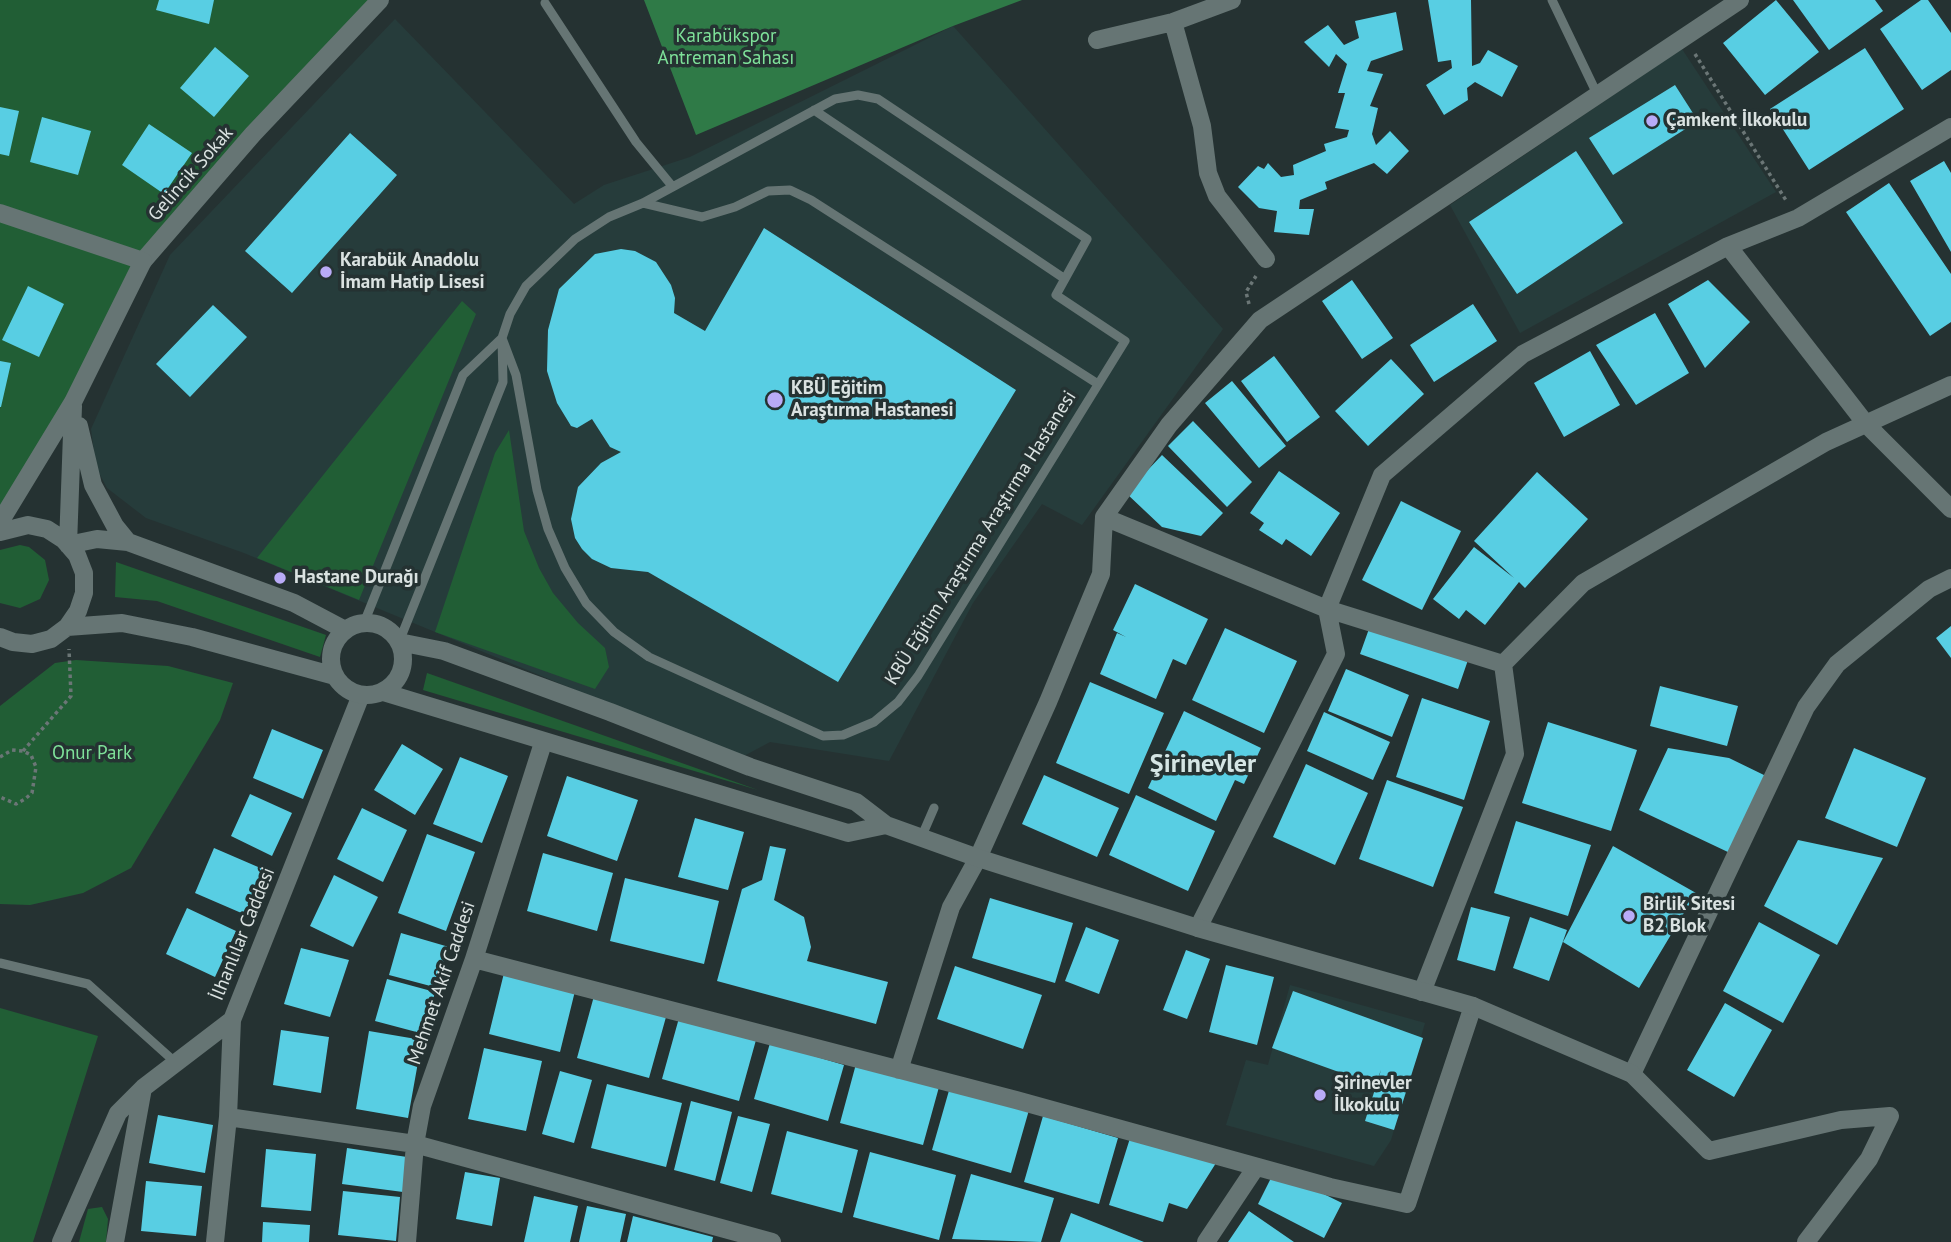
<!DOCTYPE html>
<html>
<head>
<meta charset="utf-8">
<style>
	body { margin:0 }
	canvas { display:block; background:#253232 }
</style>
</head>
<body>
<canvas width="1951" height="1242"></canvas>
<script>
const c = document.querySelector('canvas').getContext('2d');
c.lineJoin = 'round';
function fillPath(path, color) {
  c.fillStyle = color;
  c.fill(path, 'evenodd');
}
function poly(rows) {
  const path = new Path2D();
  for (const r of rows) {
    if (r.length === 3) {
      path.moveTo(r[0] + r[2], r[1]);
      path.arc(r[0], r[1], r[2], 0, 2 * Math.PI);
      continue;
    }
    path.moveTo(r[0], r[1]);
    for (let i = 2; i < r.length; i += 2) path.lineTo(r[i], r[i + 1]);
  }
  return path;
}
function strokePath(path, color, width, dash) {
  c.strokeStyle = color;
  c.lineWidth = width;
  c.lineCap = dash ? 'butt' : 'round';
  c.setLineDash(dash || []);
  c.stroke(path);
}
function drawText(font, color, halo, rows, align = 'center') {
  c.font = font + ' "PT Sans",sans-serif';
  c.lineWidth = 7;
  c.setLineDash([]);
  c.textBaseline = 'middle';
  c.strokeStyle = halo;
  c.fillStyle = color;
  for (const [text, x, y, turn = 0] of rows) {
    c.save();
    c.translate(x, y);
    c.rotate((+turn || 0) * Math.PI / 180);
    c.textAlign = isNaN(turn) ? turn : align;
    if (halo) c.strokeText(text, 0, 0);
    c.fillText(text, 0, 0);
    c.restore();
  }
}
const built = poly([
	[395,19,574,204,604,185,690,157,953,26,1223,329,1082,525,1042,504,973,603,889,761,770,742,740,758,244,553,146,518,107,488,96,467,91,429,170,255],
	[1682,49,1776,192,1520,333,1450,205],
	[1290,985,1425,1023,1391,1140,1374,1166,1226,1125,1246,1060,1268,1065]
]);
const green = poly([
	[0,0,380,0,143,261,0,522],
	[462,301,476,314,359,600,257,558],
	[509,430,524,531,539,568,553,593,578,623,605,648,609,667,595,689,435,632,495,453],
	[20,545,29,547,45,560,49,580,40,599,20,608,0,603,0,550],
	[116,562,326,635,320,657,157,601,115,597],
	[76,660,168,666,233,683,220,720,131,868,83,893,30,905,0,904,0,706,55,663],
	[427,673,758,790,423,690],
	[0,1008,98,1036,33,1242,0,1242],
	[102,1207,108,1219,106,1242,79,1242,88,1209]
]);
const forest = poly([
	[644,0,1022,0,953,26,696,135]
]);
const building = poly([
	[159,0,214,0,209,24,156,10],
	[1428,0,1471,0,1472,66,1480,63,1488,50,1518,66,1502,97,1475,82,1467,88,1468,100,1444,115,1426,85,1452,68,1451,60,1438,62],
	[1776,0,1819,52,1765,95,1723,43],
	[1793,0,1875,0,1883,11,1829,50],
	[1921,0,1928,0,1951,33,1951,70,1922,90,1880,29],
	[1396,12,1403,50,1371,61,1367,71,1383,74,1370,106,1378,108,1372,134,1376,145,1390,131,1409,151,1387,174,1374,163,1325,182,1327,189,1300,200,1299,209,1314,209,1309,235,1274,232,1277,211,1259,208,1238,187,1258,166,1264,169,1268,163,1281,177,1294,175,1293,165,1326,151,1324,144,1347,137,1349,130,1335,128,1345,93,1338,93,1347,64,1336,54,1329,67,1304,42,1328,25,1344,45,1359,38,1355,21],
	[215,47,249,76,214,117,180,88],
	[1865,48,1904,109,1809,170,1770,109],
	[1675,85,1698,121,1613,175,1589,138],
	[0,107,19,111,9,156,0,154],
	[42,117,91,131,78,175,30,162],
	[149,124,192,153,164,194,122,165],
	[350,133,397,175,292,293,245,251],
	[1576,151,1623,223,1517,294,1469,222],
	[1944,161,1951,173,1951,252,1910,181],
	[1889,183,1951,274,1951,322,1930,336,1846,212],
	[764,228,1016,390,838,682,648,572,611,568,592,559,582,549,575,538,571,519,578,487,601,463,621,452,610,447,592,419,577,428,571,426,557,403,547,371,548,330,559,289,595,254,621,249,635,251,656,262,671,285,675,298,674,313,705,331],
	[1352,280,1393,338,1362,359,1322,301],
	[1708,280,1750,322,1705,368,1668,304],
	[28,286,64,304,39,357,2,340],
	[1473,304,1497,341,1434,382,1410,345],
	[213,305,247,337,190,397,156,364],
	[1655,313,1689,373,1636,405,1596,345],
	[1590,351,1620,405,1564,437,1534,383],
	[1274,356,1320,417,1287,442,1241,381],
	[1391,359,1424,394,1368,446,1335,411],
	[0,361,11,363,1,407,0,407],
	[1232,381,1286,446,1259,468,1205,403],
	[1193,421,1252,482,1227,507,1168,446],
	[1162,455,1223,513,1201,536,1162,527,1126,493],
	[1279,471,1340,513,1311,556,1286,539,1282,545,1259,530,1264,523,1250,513],
	[1537,472,1588,519,1525,588,1519,582,1485,625,1466,610,1459,619,1433,599,1474,547,1514,578,1474,541],
	[1401,501,1461,531,1422,610,1362,580],
	[1135,584,1208,619,1186,665,1173,659,1156,699,1100,674,1117,633,1126,637,1113,630],
	[1370,626,1468,660,1458,689,1360,654],
	[1951,626,1951,658,1936,638],
	[1225,628,1297,661,1264,733,1192,700],
	[1346,669,1409,695,1392,737,1328,711],
	[1090,682,1164,713,1129,794,1056,763],
	[1660,686,1738,706,1727,746,1650,726],
	[1422,698,1490,721,1464,800,1396,777],
	[1184,711,1261,748,1244,784,1235,780,1216,821,1148,788],
	[1324,712,1390,742,1373,780,1307,751],
	[1548,722,1637,750,1611,831,1522,803],
	[272,729,323,750,303,799,253,778],
	[402,744,443,769,415,815,374,790],
	[1668,748,1729,758,1766,776,1730,853,1639,810],
	[1854,748,1926,778,1897,847,1825,818],
	[460,757,508,776,482,843,433,824],
	[1306,764,1368,793,1335,865,1273,837],
	[1044,775,1119,808,1097,857,1022,824],
	[567,776,638,800,617,861,547,836],
	[1387,780,1463,807,1433,887,1359,859],
	[250,794,292,813,272,856,231,836],
	[1136,795,1215,831,1188,891,1109,855],
	[362,808,407,830,383,882,337,859],
	[695,818,744,832,728,890,678,877],
	[1516,821,1591,845,1568,916,1494,893],
	[427,834,475,852,446,931,398,913],
	[1798,840,1883,858,1837,945,1764,906],
	[770,846,786,849,774,900,804,917,811,947,807,961,888,982,876,1024,717,981,742,889,762,880],
	[1613,846,1696,893,1639,988,1563,942],
	[214,848,265,870,246,915,195,893],
	[543,853,613,873,597,931,527,911],
	[334,875,378,897,353,947,310,926],
	[625,878,719,901,704,964,610,941],
	[990,898,1073,923,1055,983,972,958],
	[1471,907,1510,917,1495,971,1457,960],
	[187,908,236,931,215,977,166,954],
	[1530,917,1567,930,1549,981,1513,968],
	[1759,922,1820,955,1783,1023,1723,991],
	[1086,927,1119,940,1099,994,1065,981],
	[401,933,449,947,438,988,389,975],
	[301,948,349,960,330,1017,284,1004],
	[1186,950,1210,959,1187,1019,1163,1010],
	[1226,965,1274,977,1257,1045,1209,1032],
	[955,966,1042,995,1023,1049,937,1019],
	[504,973,575,991,560,1052,489,1034],
	[387,979,435,992,424,1034,375,1021],
	[1293,991,1423,1038,1394,1130,1365,1121,1381,1070,1375,1085,1272,1048],
	[594,996,666,1017,649,1078,577,1058],
	[1725,1003,1772,1030,1734,1097,1687,1070],
	[679,1018,756,1040,739,1101,662,1079],
	[281,1030,329,1037,321,1093,273,1085],
	[369,1031,422,1040,408,1118,356,1109],
	[770,1043,844,1065,828,1121,754,1099],
	[484,1048,542,1061,526,1131,468,1119],
	[856,1064,939,1087,923,1145,840,1123],
	[560,1071,592,1080,574,1143,542,1134],
	[607,1084,682,1103,666,1167,591,1148],
	[950,1087,1029,1110,1011,1173,932,1150],
	[691,1101,732,1112,715,1181,674,1170],
	[158,1115,213,1125,205,1173,149,1163],
	[738,1116,770,1124,752,1192,720,1183],
	[1043,1116,1118,1138,1099,1204,1024,1182],
	[787,1131,858,1150,842,1213,771,1194],
	[1131,1135,1216,1163,1187,1209,1169,1203,1163,1222,1109,1205],
	[347,1148,407,1157,403,1192,342,1184],
	[266,1149,316,1154,311,1211,261,1207],
	[870,1152,956,1175,939,1240,853,1217],
	[1275,1170,1342,1203,1324,1238,1258,1204],
	[465,1172,500,1178,492,1226,456,1219],
	[971,1174,1054,1198,1041,1242,952,1239],
	[146,1181,202,1186,196,1236,141,1231],
	[343,1191,400,1197,396,1241,338,1235],
	[534,1196,578,1206,570,1242,524,1242],
	[587,1206,626,1214,620,1242,579,1242],
	[1249,1211,1294,1242,1228,1242],
	[1071,1213,1144,1242,1060,1242],
	[633,1216,713,1237,712,1242,627,1242],
	[263,1222,310,1225,309,1242,262,1242]
]);
const path = poly([
	[1695,54,1787,202],
	[1249,304,1246,292,1256,276],
	[23,751,71,696,69,649],
	[0,757,12,750,23,751,31,755,36,767,32,793,25,799,16,804,0,797]
]);
const lane = poly([
	[1552,0,1598,96],
	[545,3,636,142,672,186],
	[814,110,1065,279],
	[643,203,702,217,735,207,768,191,790,190,811,200,1098,384],
	[364,623,463,375,502,338],
	[399,642,503,382,502,338,510,314,526,286,575,239,609,217,643,203,835,99,858,95,878,99,1087,239,1056,295,1125,341,918,676,898,702,874,722,843,735,823,736,649,657,614,632,586,603,565,568,548,529,537,490,516,375,502,338],
	[921,838,934,808],
	[0,963,88,984,175,1062]
]);
const street = poly([
	[1173,22,1202,126,1208,173,1217,196,1266,259],
	[1097,40,1173,22,1232,0],
	[1728,246,1866,424,1951,509],
	[143,261,253,134,380,0],
	[1104,517,1327,609,1503,664],
	[1198,928,1336,654,1327,609,1382,475,1523,354,1728,246,1798,218,1951,127],
	[474,959,1016,1100,1330,1187,1407,1204,1473,1006],
	[1422,992,1515,754,1503,664,1583,583,1826,442,1951,385],
	[899,1070,951,907,978,858,1048,702,1101,574,1104,517,1169,425,1260,320,1740,0],
	[1632,1074,1806,707,1837,664,1929,589,1951,578],
	[228,1117,415,1144,772,1242],
	[61,1242,118,1113,143,1088,232,1020],
	[115,1242,143,1088],
	[215,1242,228,1117,232,1020,361,695],
	[407,1242,415,1144,422,1106,474,959,543,743],
	[1206,1242,1256,1167]
]);
const secondary = poly([
	[0,213,143,261,73,402,0,522],
	[73,406,68,545,97,539,128,542,294,603,345,630],
	[79,426,93,485,115,526,128,542],
	[0,532,28,525,47,529,64,540,77,555,84,573,84,593,78,611,67,627,51,639,32,644,13,642,0,637],
	[367,659,36],
	[67,627,122,623,192,637,335,676],
	[399,642,444,651,610,712,750,767,856,802,886,825,978,858,1198,928,1473,1006,1632,1074,1709,1151,1841,1120,1890,1116,1869,1159,1806,1242],
	[383,692,848,833,886,825]
]);
const markers = [
	[1652,121,7,"#b9abf7"],
	[326,272,7,"#b9abf7"],
	[775,400,9,"#b9abf7"],
	[280,578,7,"#b9abf7"],
	[1629,916,7,"#b9abf7"],
	[1320,1095,7,"#b9abf7"]
];
const parkNames = [
	["Karabükspor",726,37],
	["Antreman Sahası",726,59],
	["Onur Park",92,754]
];
const poiNames = [
	["Çamkent İlkokulu",1666,121],
	["Karabük Anadolu",340,261],
	["İmam Hatip Lisesi",340,283],
	["KBÜ Eğitim",791,389],
	["Araştırma Hastanesi",791,411],
	["Hastane Durağı",294,578],
	["Birlik Sitesi",1643,905],
	["B2 Blok",1643,927],
	["Şirinevler",1334,1084],
	["İlkokulu",1334,1106]
];
const streetNames = [
	["Gelincik Sokak",191,174,-49],
	["KBÜ Eğitim Araştırma Araştırma Hastanesi",981,538,-58],
	["İlhanlılar Caddesi",243,934,-68],
	["Mehmet Akif Caddesi",442,983,-71]
];
const districtNames = [
	["Şirinevler",1203,765]
];
fillPath(built, '#263c3b');
fillPath(green, '#215e35');
fillPath(forest, '#2f7a47');
fillPath(building, '#58cee3');
strokePath(path, '#6b7676', 3.5, [3.5, 3.5]);
strokePath(lane, '#667574', 9);
strokePath(street, '#667574', 18);
strokePath(secondary, '#667574', 18);
for (const [x, y, r, color] of markers) {
  const dot = new Path2D();
  dot.arc(x, y, r, 0, 2 * Math.PI);
  c.fillStyle = color;
  c.fill(dot);
  strokePath(dot, '#253232', 2.5);
}
drawText('19px', '#7ee199', '#253232', parkNames);
drawText('bold 19px', '#dae2e1', '#253232', poiNames, 'left');
drawText('19px', '#dae2e1', '#253232', streetNames);
drawText('bold 26px', '#d5e5e4', '#253232', districtNames);
</script>
</body>
</html>
